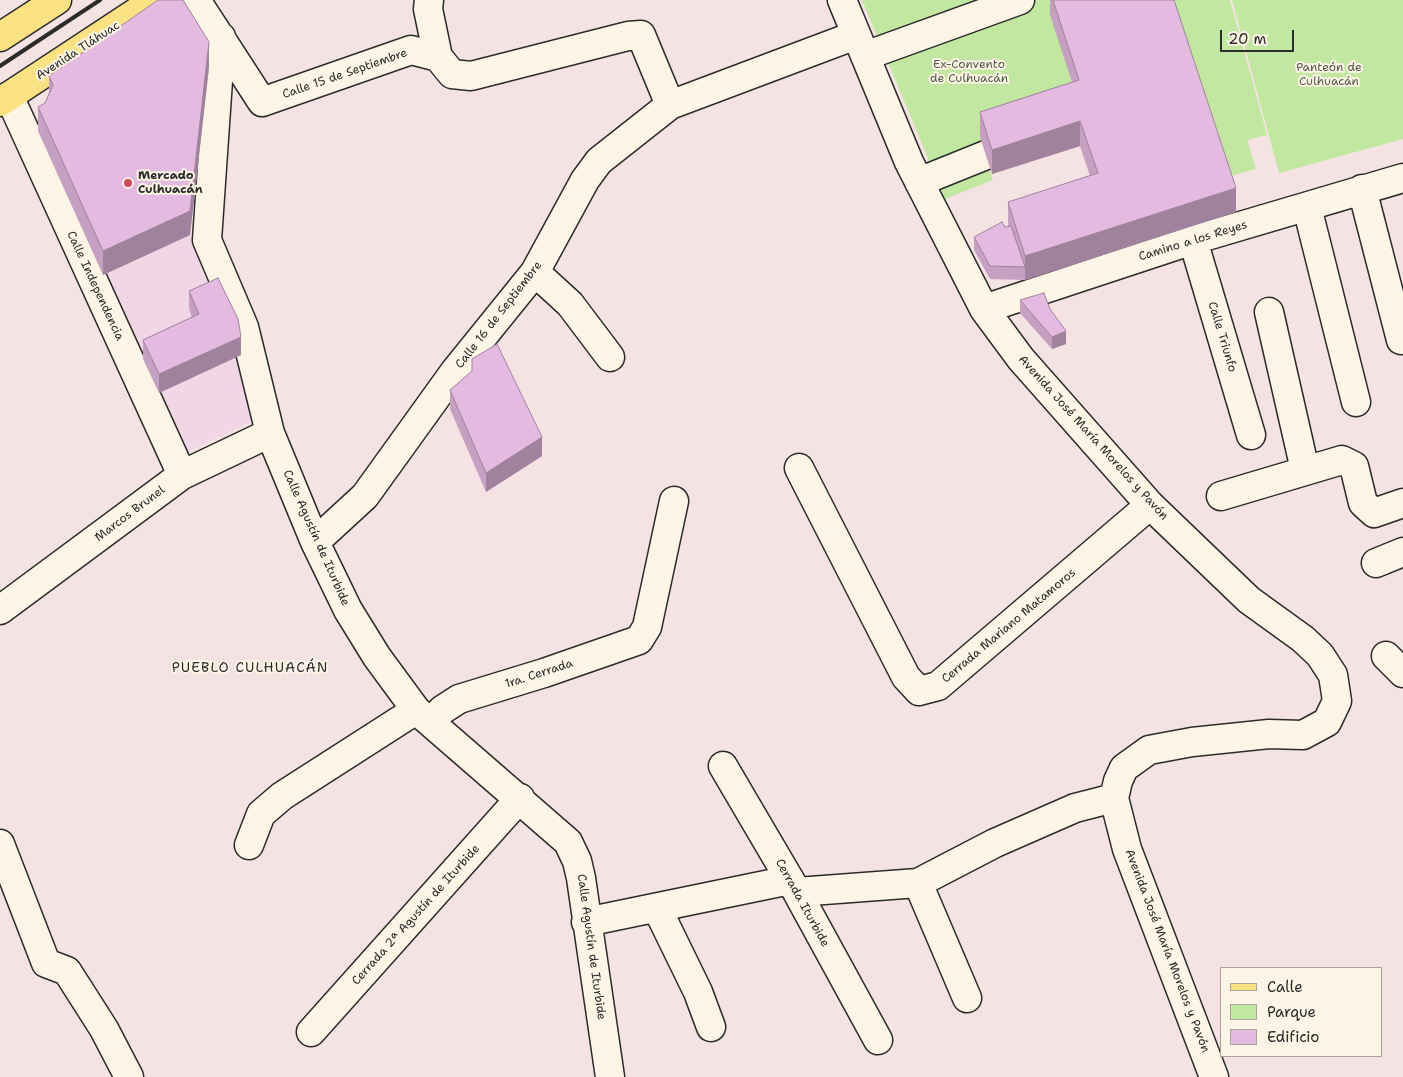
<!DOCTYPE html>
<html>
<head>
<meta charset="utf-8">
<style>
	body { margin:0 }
	#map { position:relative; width:1403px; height:1077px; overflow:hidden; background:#f5e3e4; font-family:"Shantell Sans",sans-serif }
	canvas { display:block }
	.legend { position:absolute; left:1220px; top:967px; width:162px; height:90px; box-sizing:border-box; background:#fcf5e5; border:1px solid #a8a49b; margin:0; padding:6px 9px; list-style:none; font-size:15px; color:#2b2b2b }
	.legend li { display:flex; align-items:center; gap:10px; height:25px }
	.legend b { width:25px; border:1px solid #a8a49b }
	.scale { position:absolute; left:1220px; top:30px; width:74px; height:22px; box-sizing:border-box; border:2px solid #2b2b2b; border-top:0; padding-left:6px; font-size:15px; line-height:18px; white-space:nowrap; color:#2b2b2b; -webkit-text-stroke:4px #fcf5e5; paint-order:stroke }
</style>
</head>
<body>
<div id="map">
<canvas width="1403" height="1077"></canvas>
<ul class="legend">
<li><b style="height:6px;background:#fae181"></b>Calle</li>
<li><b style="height:14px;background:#c1e7a1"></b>Parque</li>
<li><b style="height:14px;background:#e5bae0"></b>Edificio</li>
</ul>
<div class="scale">20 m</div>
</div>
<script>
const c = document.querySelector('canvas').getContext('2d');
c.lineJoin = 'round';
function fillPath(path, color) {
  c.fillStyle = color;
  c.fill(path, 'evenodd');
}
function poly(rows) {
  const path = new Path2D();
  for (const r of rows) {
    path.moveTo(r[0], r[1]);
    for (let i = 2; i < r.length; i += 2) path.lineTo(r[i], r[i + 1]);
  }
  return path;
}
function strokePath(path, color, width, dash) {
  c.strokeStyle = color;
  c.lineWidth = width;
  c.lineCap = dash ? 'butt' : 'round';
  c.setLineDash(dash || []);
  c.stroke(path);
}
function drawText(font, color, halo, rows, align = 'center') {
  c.font = font + ' "Shantell Sans",sans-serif';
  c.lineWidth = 4;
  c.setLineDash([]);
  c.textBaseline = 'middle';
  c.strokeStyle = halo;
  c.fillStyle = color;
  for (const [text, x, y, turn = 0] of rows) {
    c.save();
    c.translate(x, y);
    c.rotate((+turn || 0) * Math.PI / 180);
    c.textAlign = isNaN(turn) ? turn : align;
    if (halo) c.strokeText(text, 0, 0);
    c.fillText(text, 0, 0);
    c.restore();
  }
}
const built = poly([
	[190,235,238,338,253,421,187,452,103,275]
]);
const green = poly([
	[862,0,1230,0,1267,135,1247,140,1256,169,1226,177,1193,76,981,144,993,180,945,199],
	[1232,0,1403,0,1403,139,1279,173]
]);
const minor = poly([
	[196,0,262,102,411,50,438,57,452,74,471,76,628,36,641,35,670,105],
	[429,0,428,9,438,57],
	[842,0,909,162,984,309,1021,359,1150,505,1249,600,1303,639,1320,655,1333,675,1337,701,1327,722,1303,735,1269,734,1192,742,1149,750,1124,768,1118,781,1114,798,1127,849,1214,1077],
	[221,37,207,240,244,327,270,433,315,542,348,610,377,657,416,710,568,842,577,861,581,878,610,1077],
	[865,56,1020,0],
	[9,96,182,475],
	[919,182,986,155],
	[1362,189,1401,340],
	[1307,207,1356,402],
	[1193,240,1251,435],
	[535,272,570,304,610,357],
	[984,309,1193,240,1403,178],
	[1269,312,1305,470],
	[799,468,906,677,919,691,938,686,1150,505],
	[1221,496,1342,460,1354,466,1363,503,1374,513,1403,503],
	[315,542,365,496,455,371,535,272,585,180,599,161,670,105,856,35],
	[1376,563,1403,552],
	[0,610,182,475,270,433],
	[1386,656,1403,673],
	[431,723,442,710,459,699,544,673,639,640,647,627,674,501],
	[723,766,797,892,878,1040],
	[0,844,46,963,67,971,104,1029,129,1077],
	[249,845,261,814,282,796,416,710],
	[918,883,967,998],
	[797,892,918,883,995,843,1075,808,1114,798],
	[657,908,698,992,711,1027],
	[586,922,790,880],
	[311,1032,520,798]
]);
const major = poly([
	[0,37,57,0],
	[0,102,155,0]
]);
const rail = poly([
	[0,66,100,0]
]);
const wall = poly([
	[1050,0,1174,0,1236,212,1025,280,990,279,974,250,974,237,1008,227,1008,202,1090,176,1080,146,992,174,980,137,980,112,1072,82,1050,15],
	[209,67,190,235,103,275,38,131,38,107,45,103,49,94,49,76],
	[189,291,241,355,159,393,143,359,143,340,192,317,189,309],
	[1020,300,1050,309,1066,344,1052,349,1020,313],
	[450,390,542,456,486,492,450,409]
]);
const shadedWall = poly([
	[209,42,209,67,190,235,103,275,103,251],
	[1080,121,1080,146,992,174,992,150],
	[1236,188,1236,212,1025,280,1025,256],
	[1066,331,1066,344,1052,349,1052,337],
	[241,337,241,355,159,393,159,374],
	[542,437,542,456,486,492,486,473]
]);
const building = poly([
	[158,0,183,0,209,42,190,211,103,251,38,107,45,103,53,85,49,76,158,0],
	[1053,0,1174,0,1236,188,1025,256,1008,202,1098,173,1080,121,992,150,980,112,1079,80,1053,0],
	[1002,222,1005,227,1011,226,1025,267,990,266,974,237,1002,222],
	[218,278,238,319,241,337,159,374,143,340,199,314,189,291,218,278],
	[1044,293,1050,309,1066,331,1052,337,1020,300,1044,293],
	[497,344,542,437,486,473,450,390,472,371,472,359,497,344]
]);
const markers = [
	[128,183,5,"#d1495b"]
];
const streetNames = [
	["Avenida Tláhuac",78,51,-33],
	["Calle 15 de Septiembre",345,74,-19],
	["Camino a los Reyes",1193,241,-17],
	["Calle Independencia",95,286,65],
	["Calle 16 de Septiembre",499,315,-52],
	["Calle Triunfo",1222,337,73],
	["Avenida José María Morelos y Pavón",1093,438,48],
	["Marcos Brunel",130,514,-37],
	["Calle Agustín de Iturbide",316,538,66],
	["Cerrada Mariano Matamoros",1009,626,-40],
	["1ra. Cerrada",539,674,-18],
	["Cerrada Iturbide",802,903,61],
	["Cerrada 2ª Agustín de Iturbide",416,915,-48],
	["Calle Agustín de Iturbide",591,947,82],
	["Avenida José María Morelos y Pavón",1167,951,69]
];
const parkNames = [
	["Ex-Convento",969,65],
	["de Culhuacán",969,79],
	["Panteón de",1329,68],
	["Culhuacán",1329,82]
];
const poiNames = [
	["Mercado",138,176],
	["Culhuacán",138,190]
];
const neighbourhoodNames = [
	["PUEBLO CULHUACÁN",250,668]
];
fillPath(built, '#f0d7e3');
fillPath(green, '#c1e7a1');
strokePath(minor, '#2b2b2b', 31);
strokePath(major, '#2b2b2b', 31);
strokePath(minor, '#fcf5e5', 28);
strokePath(major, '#fae181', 28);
strokePath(rail, '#2b2b2b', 4);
fillPath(wall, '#c5a0c1');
fillPath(shadedWall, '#a0829d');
fillPath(building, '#e5bae0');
strokePath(building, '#a0829d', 1);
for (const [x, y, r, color] of markers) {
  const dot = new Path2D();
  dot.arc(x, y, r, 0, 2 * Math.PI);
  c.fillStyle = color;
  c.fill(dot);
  strokePath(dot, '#fcf5e5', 2);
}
drawText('12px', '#2b2b2b', '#fcf5e5', streetNames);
drawText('12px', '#505a48', '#fcf5e5', parkNames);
drawText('bold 12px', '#2b2b2b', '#fcf5e5', poiNames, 'left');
c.letterSpacing = '1px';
drawText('14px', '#2b2b2b', '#fcf5e5', neighbourhoodNames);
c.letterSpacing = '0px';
</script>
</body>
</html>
